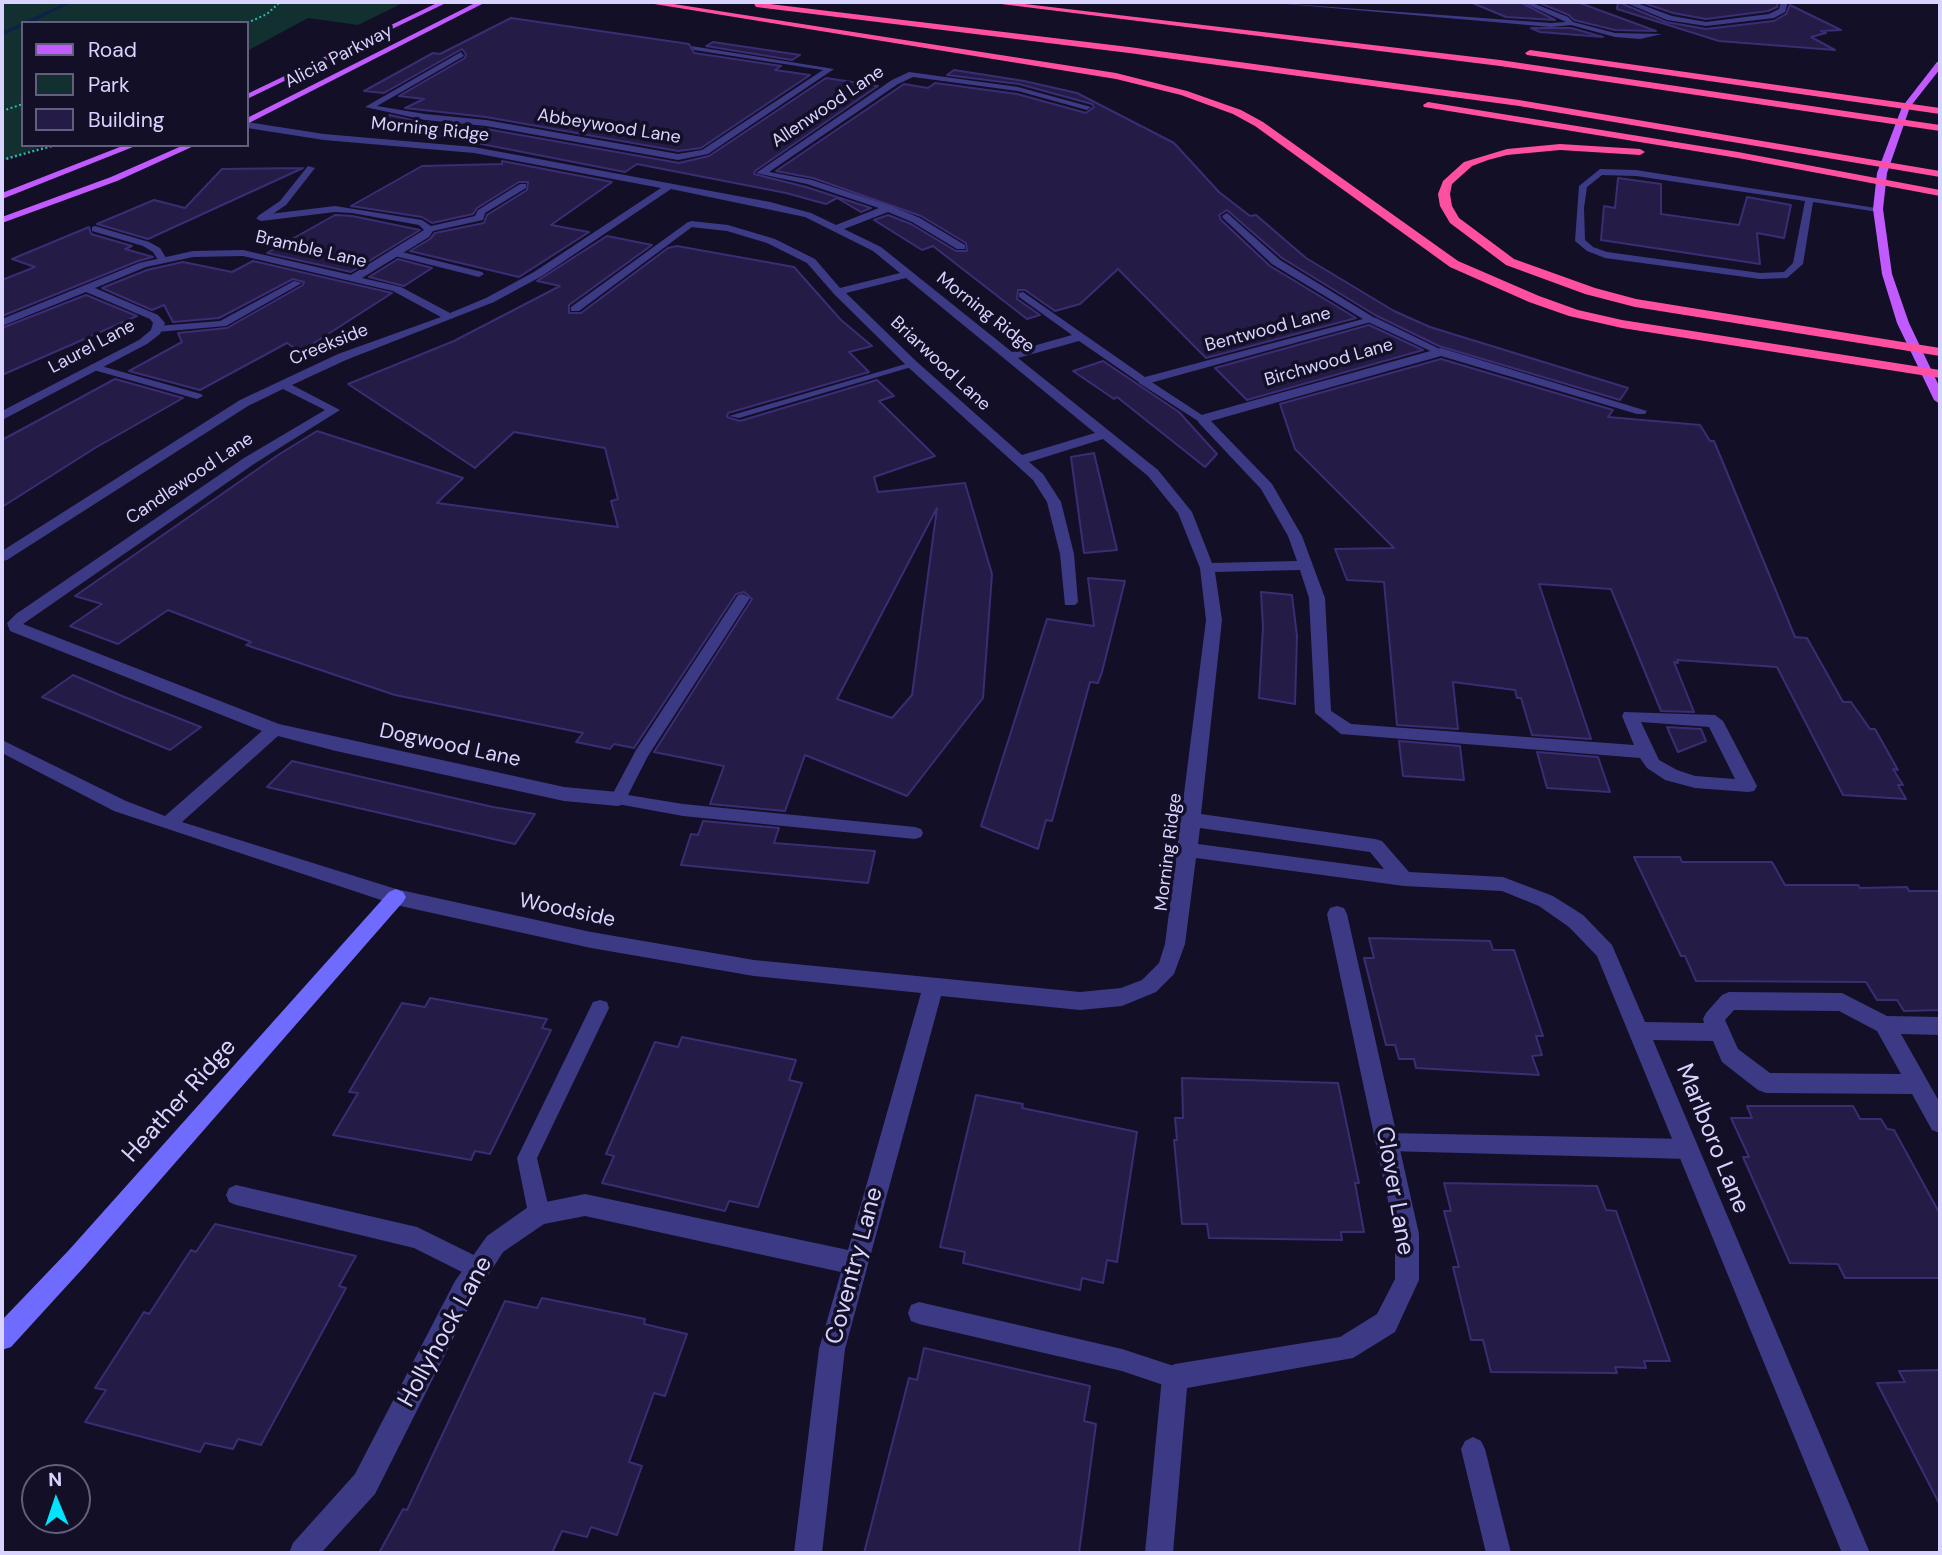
<!DOCTYPE html>
<html>
<head>
<meta charset="utf-8">
<style>
	body { margin:0 }
	#map { position:relative; width:1942px; height:1555px; overflow:hidden; background:#130f26; font-family:"DM Sans",sans-serif }
	canvas { display:block }
	.frame { position:absolute; inset:0; border:4px solid #d9d4ff; pointer-events:none }
	.legend { position:absolute; left:21px; top:21px; width:228px; height:126px; box-sizing:border-box; background:#130f26; border:2px solid #625e7d; margin:0; padding:9px 12px; list-style:none; font-size:21px; color:#d9d4ff }
	.legend li { display:flex; align-items:center; gap:14px; height:35px }
	.legend b { width:35px; border:2px solid #625e7d }
	.north { position:absolute; left:21px; top:1464px; width:70px; height:70px; box-sizing:border-box; background:#130f26; border:2px solid #625e7d; border-radius:50%; rotate:358deg; font-size:19px; font-weight:700; line-height:28px; text-align:center; color:#d9d4ff }
	.north::after { content:''; display:block; margin:auto; width:24px; height:32px; background:#00e5ff; clip-path:polygon(50% 0,100% 100%,50% 72%,0 100%) }
</style>
</head>
<body>
<div id="map">
<canvas width="1942" height="1555"></canvas>
<div class="frame"></div>
<ul class="legend">
<li><b style="height:9px;background:#c25bff"></b>Road</li>
<li><b style="height:19px;background:#12302f"></b>Park</li>
<li><b style="height:19px;background:#241b47"></b>Building</li>
</ul>
<div class="north">N</div>
</div>
<script>
const c = document.querySelector('canvas').getContext('2d');
c.lineJoin = 'round';
function fillPath(path, color) {
  c.fillStyle = color;
  c.fill(path, 'evenodd');
}
function poly(rows) {
  const path = new Path2D();
  for (const r of rows) {
    path.moveTo(r[0], r[1]);
    for (let i = 2; i < r.length; i += 2) path.lineTo(r[i], r[i + 1]);
  }
  return path;
}
function strokePath(path, color, width, dash) {
  c.strokeStyle = color;
  c.lineWidth = width;
  c.lineCap = dash ? 'butt' : 'round';
  c.setLineDash(dash || []);
  c.stroke(path);
}
function drawText(font, color, halo, rows, align = 'center') {
  c.font = font + ' "DM Sans",sans-serif';
  c.lineWidth = 7;
  c.setLineDash([]);
  c.textBaseline = 'middle';
  c.strokeStyle = halo;
  c.fillStyle = color;
  for (const [text, x, y, turn = 0] of rows) {
    c.save();
    c.translate(x, y);
    c.rotate((+turn || 0) * Math.PI / 180);
    c.textAlign = isNaN(turn) ? turn : align;
    if (halo) c.strokeText(text, 0, 0);
    c.fillText(text, 0, 0);
    c.restore();
  }
}
const green = poly([
	[2,2,405,2,358,25,308,18,247,51,247,23,23,23,23,145,46,145,2,161]
]);
const stream = poly([
	[67,2,72,2,31,23,23,23,23,26,2,36,2,32,67,2]
]);
const building = poly([
	[1470,2,1520,2,1555,20,1506,17,1470,2],
	[1537,2,1577,2,1656,31,1615,30,1574,20,1569,15,1537,2],
	[1618,2,1666,22,1706,29,1774,21,1786,14,1790,5,1841,30,1821,31,1826,33,1811,37,1835,50,1719,41,1617,9,1618,2],
	[1641,2,1778,2,1777,7,1768,11,1706,19,1673,13,1641,2],
	[511,18,689,44,694,53,781,66,775,70,810,75,701,148,678,151,486,117,405,108,424,99,399,96,465,58,466,54,462,49,384,93,364,91,433,53,440,54,511,18],
	[1531,28,1571,28,1603,37,1540,32,1531,28],
	[713,42,800,55,792,60,706,46,713,42],
	[954,70,1024,81,1077,93,1174,143,1219,192,1250,216,1256,215,1306,258,1394,311,1430,327,1628,388,1620,400,1439,346,1375,315,1282,258,1227,210,1219,215,1221,220,1270,266,1356,318,1206,358,1118,269,1080,304,1055,311,1025,290,1018,290,1017,299,1040,315,1027,319,933,246,922,250,874,220,888,215,911,224,956,251,967,251,966,243,921,216,813,178,776,171,904,84,928,88,935,83,1017,94,1086,113,1094,107,1092,104,1019,84,947,75,954,70],
	[826,78,878,86,755,171,754,174,806,187,871,208,861,212,837,198,826,204,786,193,637,164,625,172,374,123,390,115,424,123,486,129,679,163,709,156,826,78],
	[502,161,612,182,551,225,589,232,519,277,410,251,430,239,435,233,484,223,487,215,527,190,528,182,519,182,477,208,473,214,432,223,422,217,351,206,422,166,502,164,502,161],
	[303,168,148,239,97,224,154,200,185,208,222,169,303,168],
	[1618,178,1661,184,1661,214,1739,225,1747,197,1791,205,1784,238,1757,233,1760,264,1601,240,1604,206,1615,208,1618,178],
	[335,215,352,216,420,230,351,272,267,253,335,215],
	[89,227,91,234,132,246,125,249,153,257,138,261,2,316,2,280,35,267,12,259,89,227],
	[607,236,652,245,569,305,569,313,581,313,668,248,677,246,794,267,841,320,872,346,849,352,869,372,728,413,727,417,740,421,877,380,894,396,879,401,935,456,874,477,878,492,965,483,992,574,983,698,907,796,805,755,785,811,710,804,724,766,654,752,752,599,744,592,736,594,634,748,614,744,610,749,576,742,583,733,395,695,246,645,251,642,168,610,118,644,70,626,102,604,75,596,278,455,317,431,463,478,437,503,618,527,611,501,618,499,605,448,514,432,475,468,348,384,454,341,560,286,537,281,607,236],
	[937,508,912,695,892,718,837,699,937,508],
	[398,259,432,268,404,286,369,277,398,259],
	[253,261,392,293,300,352,287,343,200,390,129,371,182,342,178,333,227,328,303,285,304,282,293,279,219,318,173,322,164,305,152,310,102,288,147,270,183,262,232,272,253,261],
	[86,295,137,316,2,375,2,328,86,295],
	[1369,325,1423,350,1247,400,1215,368,1369,325],
	[1441,359,1613,410,1608,417,1700,425,1710,441,1714,441,1795,637,1807,638,1843,702,1851,702,1870,729,1875,729,1898,770,1893,769,1903,785,1898,785,1906,799,1843,795,1777,667,1677,660,1678,663,1674,662,1694,712,1661,711,1611,589,1539,584,1591,739,1532,735,1521,698,1517,698,1515,690,1453,682,1458,729,1397,725,1384,582,1347,580,1335,549,1394,548,1295,449,1280,404,1441,359],
	[1103,361,1179,412,1217,454,1205,467,1117,397,1114,399,1073,371,1103,361],
	[115,379,183,398,95,448,2,507,2,440,115,379],
	[1094,453,1117,550,1084,553,1071,457,1094,453],
	[1088,578,1125,581,1102,672,1098,683,1090,682,1052,821,1046,820,1038,849,981,826,1047,619,1094,626,1088,578],
	[1261,592,1292,595,1297,636,1295,704,1259,698,1263,627,1261,592],
	[73,675,122,696,201,727,170,750,42,697,73,675],
	[1667,727,1701,729,1706,741,1678,752,1667,727],
	[1399,741,1460,746,1464,780,1403,776,1399,741],
	[1537,752,1598,757,1610,792,1547,788,1537,752],
	[292,761,493,807,535,814,515,844,267,787,292,761],
	[703,821,779,828,774,843,875,851,868,883,681,865,691,834,698,835,703,821],
	[1634,857,1680,857,1682,862,1772,862,1785,885,1858,885,1860,888,1907,887,1909,891,1940,891,1940,1010,1904,1011,1897,1000,1877,1000,1866,982,1696,981,1685,956,1681,956,1634,857],
	[1369,938,1490,941,1493,950,1514,950,1543,1036,1536,1036,1542,1055,1532,1056,1539,1075,1416,1068,1414,1059,1399,1059,1395,1045,1386,1045,1364,958,1374,958,1369,938],
	[430,998,547,1019,542,1028,551,1030,490,1154,475,1151,471,1160,333,1135,358,1093,349,1092,402,1003,425,1007,430,998],
	[682,1037,796,1060,789,1080,802,1083,758,1207,729,1201,725,1211,602,1183,614,1156,606,1154,655,1042,678,1047,682,1037],
	[1182,1078,1338,1083,1359,1183,1355,1183,1364,1232,1341,1232,1342,1240,1209,1238,1207,1224,1182,1224,1174,1140,1177,1140,1175,1118,1183,1118,1182,1078],
	[976,1095,1023,1104,1022,1108,1137,1132,1117,1262,1107,1260,1103,1283,1082,1278,1080,1290,963,1263,965,1252,940,1247,976,1095],
	[1747,1106,1853,1106,1860,1119,1881,1119,1887,1129,1894,1130,1940,1214,1940,1278,1845,1278,1838,1264,1790,1263,1743,1157,1749,1157,1731,1118,1752,1118,1747,1106],
	[1444,1183,1597,1186,1606,1210,1616,1211,1670,1361,1644,1361,1646,1368,1615,1367,1617,1373,1491,1372,1483,1340,1471,1340,1453,1267,1459,1267,1444,1211,1451,1211,1444,1183],
	[215,1224,356,1256,339,1286,346,1288,261,1445,238,1439,233,1449,205,1443,200,1452,85,1422,106,1390,95,1388,144,1312,149,1314,191,1250,196,1252,215,1224],
	[542,1298,645,1319,644,1324,687,1334,665,1396,654,1393,629,1462,642,1466,617,1535,591,1527,587,1537,562,1531,552,1553,379,1553,403,1509,407,1510,505,1301,537,1308,542,1298],
	[924,1348,1090,1386,1084,1421,1096,1424,1079,1553,864,1553,909,1378,917,1380,924,1348],
	[1940,1370,1940,1505,1877,1383,1905,1382,1899,1371,1940,1370]
]);
const pathFar1 = poly([
	[247,23,267,14,280,2],
	[2,111,23,104]
]);
const path = poly([
	[2,160,55,145]
]);
const lane = poly([
	[1263,2,1551,23,1566,22,1522,2,1530,2,1568,17,1573,22,1615,33,1662,34,1640,39,1615,37,1571,25,1551,27,1263,2],
	[308,166,315,168,286,205,264,220,258,220,258,216,280,201,308,166],
	[1600,169,1636,170,1882,209,1878,212,1813,202,1803,264,1787,278,1760,279,1605,258,1587,251,1575,241,1579,186,1600,169],
	[1602,175,1636,176,1805,201,1793,263,1784,272,1760,273,1607,252,1593,247,1585,240,1584,208,1587,187,1602,175],
	[688,222,696,224,579,311,571,311,571,307,688,222],
	[95,226,149,242,160,248,168,261,160,263,153,252,143,246,92,231,92,227,95,226],
	[394,250,482,272,484,274,479,277,391,255,391,251,394,250],
	[294,281,302,283,226,326,157,332,152,329,157,326,220,321,294,281],
	[1368,318,1376,318,1446,352,1437,354,1368,322,1368,318],
	[909,363,918,365,739,418,729,416,909,363],
	[94,364,201,394,203,396,197,399,90,369,90,365,94,364],
	[1143,378,1147,379,1208,419,1198,421,1139,383,1138,381,1143,378],
	[743,594,750,598,648,756,628,795,683,804,915,827,921,829,923,833,921,837,915,839,683,816,612,803,610,799,636,750,738,595,743,594],
	[600,1000,607,1002,609,1008,537,1158,550,1213,546,1220,539,1223,532,1220,528,1213,517,1158,593,1002,600,1000],
	[1387,1133,1688,1139,1695,1142,1698,1149,1695,1156,1688,1159,1387,1151,1380,1149,1377,1142,1380,1135,1387,1133],
	[236,1185,417,1227,486,1261,489,1269,486,1277,478,1280,414,1248,236,1205,229,1202,226,1195,229,1188,236,1185],
	[919,1302,1122,1349,1183,1369,1187,1377,1183,1385,1175,1389,1122,1371,919,1324,911,1321,908,1313,911,1305,919,1302],
	[1473,1437,1481,1441,1485,1449,1511,1553,1486,1553,1461,1449,1465,1441,1473,1437]
]);
const street = poly([
	[1624,2,1634,2,1672,16,1706,22,1769,14,1779,9,1781,2,1788,2,1785,12,1774,18,1706,26,1667,20,1624,2],
	[691,46,834,69,708,154,678,160,486,126,425,120,365,107,461,52,464,56,377,106,425,114,486,120,678,154,702,150,823,70,694,50,691,46],
	[909,72,1018,87,1091,107,1087,110,1018,91,913,77,898,84,769,172,812,180,891,206,920,218,965,245,965,249,957,249,912,222,888,212,844,229,881,247,1012,352,1072,335,1019,297,1019,293,1023,292,1145,377,1363,319,1272,264,1223,218,1222,216,1227,213,1280,260,1378,320,1143,385,1079,341,1018,358,1158,470,1192,512,1212,563,1297,561,1288,536,1261,489,1198,422,1198,416,1441,348,1647,411,1645,414,1637,414,1441,356,1211,421,1272,484,1302,536,1325,598,1331,711,1351,724,1634,745,1622,716,1624,712,1715,715,1723,721,1757,786,1754,791,1748,792,1695,788,1665,780,1647,768,1640,758,1341,734,1315,713,1309,598,1300,570,1215,572,1222,620,1201,814,1375,839,1382,841,1409,872,1503,877,1553,896,1583,915,1612,945,1645,1022,1704,1023,1703,1019,1706,1013,1722,995,1729,992,1842,993,1887,1016,1940,1017,1940,1035,1901,1034,1940,1103,1940,1133,1932,1130,1912,1094,1766,1093,1758,1090,1722,1062,1713,1041,1653,1040,1870,1553,1842,1553,1597,956,1569,927,1539,906,1502,891,1404,886,1196,858,1185,944,1174,974,1156,992,1122,1006,1080,1010,941,996,845,1349,822,1553,794,1553,819,1349,841,1272,585,1216,544,1224,503,1252,473,1299,375,1494,321,1553,289,1553,293,1543,355,1474,455,1281,487,1236,531,1205,585,1194,848,1250,921,993,754,976,591,948,396,905,114,811,2,753,2,740,126,801,165,816,262,731,10,631,7,623,16,614,244,458,325,410,283,389,248,406,7,560,2,561,2,551,240,400,338,354,441,317,393,291,243,256,193,257,146,267,95,288,158,315,165,323,160,334,147,344,2,420,2,411,139,340,151,330,153,323,150,319,86,292,2,326,2,319,139,263,193,251,243,250,351,275,424,230,419,225,352,213,335,212,261,221,256,218,261,215,335,206,422,220,431,226,475,216,478,210,520,184,526,184,526,188,485,213,483,220,433,231,429,237,362,278,401,287,450,313,486,298,534,272,661,188,474,153,324,140,247,128,247,122,324,134,474,147,770,202,811,213,836,225,879,208,807,184,756,173,892,80,909,72],
	[671,189,805,217,873,251,900,273,840,288,815,259,775,239,728,225,691,221,686,224,691,227,727,231,767,243,807,263,834,294,909,368,1033,480,1047,502,1060,554,1065,605,1075,605,1078,602,1074,554,1061,502,1043,474,1029,462,1103,439,1148,476,1178,513,1200,568,1206,620,1165,944,1159,963,1142,980,1121,988,1080,992,754,960,591,932,396,889,182,822,278,736,336,751,564,801,618,806,624,804,627,799,624,794,618,792,564,787,279,724,23,624,254,464,340,410,292,385,346,360,494,302,542,276,671,189],
	[906,278,1095,433,1022,455,917,362,846,293,906,278],
	[1641,722,1709,727,1735,779,1695,776,1677,770,1659,760,1641,722],
	[1200,828,1370,852,1384,869,1198,844,1200,828],
	[1734,1010,1839,1011,1877,1031,1901,1074,1770,1073,1738,1049,1725,1020,1734,1010],
	[1337,906,1344,908,1347,914,1419,1234,1419,1280,1395,1332,1353,1358,1187,1388,1173,1553,1145,1553,1162,1377,1166,1368,1175,1364,1340,1337,1377,1314,1395,1279,1395,1234,1327,914,1330,908,1337,906]
]);
const secondary = poly([
	[396,889,403,892,406,897,403,902,85,1266,11,1347,2,1350,2,1320,69,1250,389,892,396,889]
]);
const primary = poly([
	[439,2,448,2,247,99,247,94,439,2],
	[477,2,486,2,247,124,247,118,477,2],
	[1937,62,1940,62,1940,69,1910,107,1887,173,1883,209,1892,274,1909,323,1940,388,1940,404,1934,400,1897,323,1882,274,1873,209,1877,173,1902,107,1937,62],
	[125,145,138,145,2,199,2,193,125,145],
	[184,145,196,145,117,181,2,223,2,217,111,177,184,145]
]);
const highway = poly([
	[642,2,661,2,1116,73,1187,91,1241,110,1263,122,1458,261,1539,296,1578,310,1622,320,1940,370,1940,378,1622,328,1569,316,1529,302,1450,267,1255,126,1233,114,1181,95,1116,79,642,2],
	[753,2,1129,47,1519,100,1940,171,1940,177,1519,106,1129,53,756,7,753,2],
	[985,2,1008,2,1500,60,1940,125,1940,131,1500,66,985,2],
	[1530,50,1940,108,1940,114,1527,55,1525,53,1530,50],
	[1428,102,1738,152,1940,190,1940,196,1738,158,1424,107,1423,105,1428,102],
	[1560,144,1640,149,1645,152,1640,155,1560,150,1507,155,1488,160,1472,166,1452,184,1450,194,1452,206,1459,218,1514,259,1595,288,1636,299,1940,348,1940,356,1635,307,1585,294,1506,265,1450,223,1440,206,1438,194,1443,181,1464,162,1507,149,1560,144]
]);
const farStreetnames = [
	["Alicia Parkway",339,57,-27],
	["Allenwood Lane",828,107,-34],
	["Abbeywood Lane",609,127,9],
	["Morning Ridge",430,130,6],
	["Bramble Lane",311,250,13],
	["Morning Ridge",985,313,38],
	["Bentwood Lane",1268,330,-15],
	["Creekside",329,345,-22],
	["Laurel Lane",92,347,-28],
	["Birchwood Lane",1329,363,-16],
	["Briarwood Lane",940,364,43],
	["Candlewood Lane",190,479,-34],
	["Morning Ridge",1169,852,-83]
];
const streetNames = [
	["Dogwood Lane",450,746,12],
	["Woodside",567,911,12]
];
const nearStreetnames = [
	["Heather Ridge",180,1101,-48],
	["Marlboro Lane",1712,1139,68],
	["Clover Lane",1394,1191,80],
	["Coventry Lane",855,1266,-75],
	["Hollyhock Lane",446,1332,-61]
];
fillPath(green, '#12302f');
fillPath(stream, '#0c2248');
fillPath(building, '#241b47');
strokePath(building, '#3b2d73', 2);
strokePath(pathFar1, '#2fb8b0', 2, [2, 2.5]);
strokePath(path, '#2fb8b0', 2.5, [2, 2.5]);
fillPath(lane, '#3d3a85');
fillPath(street, '#3d3a85');
fillPath(secondary, '#6f6bff');
fillPath(primary, '#c25bff');
fillPath(highway, '#ff4fa3');
drawText('18px', '#d9d4ff', '#130f26', farStreetnames);
drawText('21px', '#d9d4ff', '#130f26', streetNames);
drawText('24px', '#d9d4ff', '#130f26', nearStreetnames);
</script>
</body>
</html>
